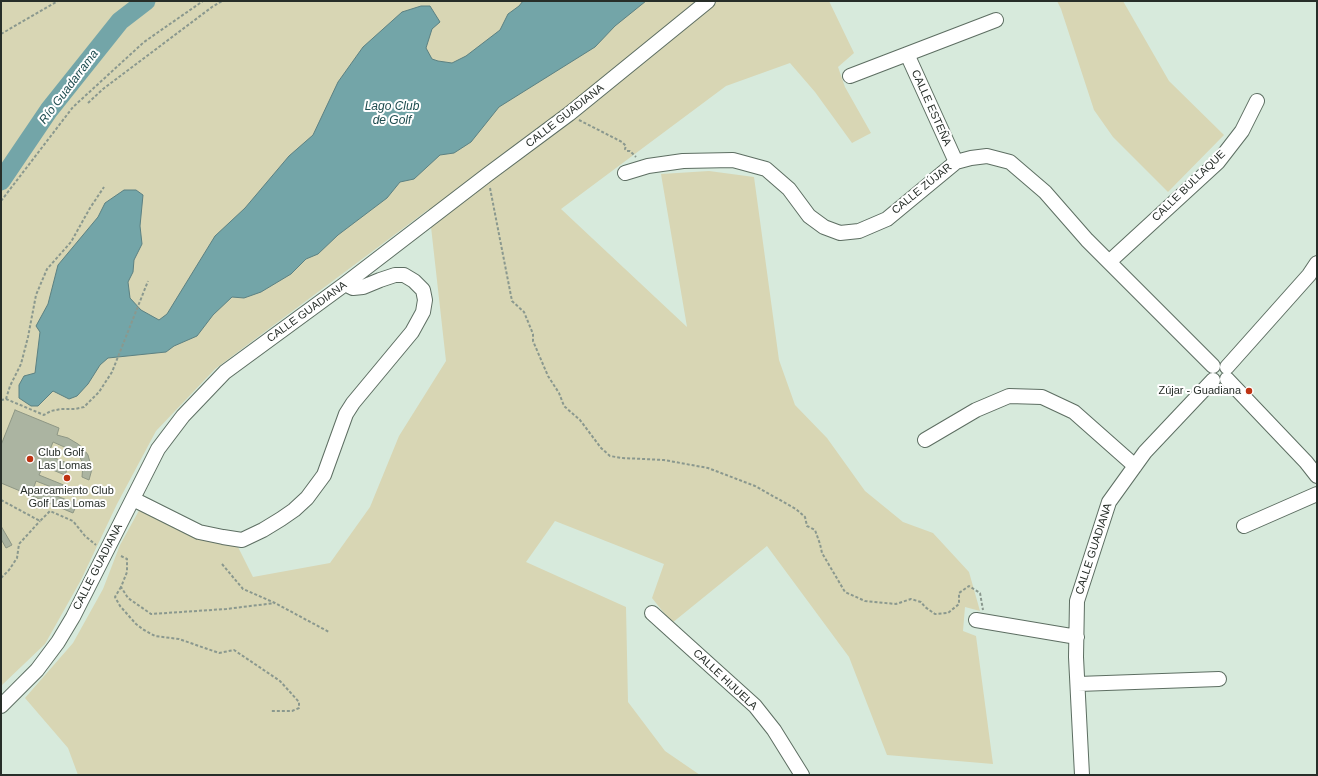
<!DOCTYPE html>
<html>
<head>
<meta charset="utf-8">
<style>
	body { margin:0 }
	#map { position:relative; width:1318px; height:776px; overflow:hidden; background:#d7eadc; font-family:Helvetica,sans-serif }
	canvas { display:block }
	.frame { position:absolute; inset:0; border:2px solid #272e29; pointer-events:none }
</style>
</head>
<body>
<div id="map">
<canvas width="1318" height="776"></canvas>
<div class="frame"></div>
</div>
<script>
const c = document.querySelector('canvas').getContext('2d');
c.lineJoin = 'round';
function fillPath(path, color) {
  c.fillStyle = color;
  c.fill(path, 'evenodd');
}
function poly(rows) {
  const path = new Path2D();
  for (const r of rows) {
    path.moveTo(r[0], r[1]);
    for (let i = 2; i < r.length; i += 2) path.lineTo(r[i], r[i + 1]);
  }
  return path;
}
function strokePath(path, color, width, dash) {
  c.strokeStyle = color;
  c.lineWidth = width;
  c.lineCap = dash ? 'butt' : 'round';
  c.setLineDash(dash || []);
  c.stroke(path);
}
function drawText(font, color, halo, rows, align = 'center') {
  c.font = font + ' Helvetica,sans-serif';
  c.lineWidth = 4;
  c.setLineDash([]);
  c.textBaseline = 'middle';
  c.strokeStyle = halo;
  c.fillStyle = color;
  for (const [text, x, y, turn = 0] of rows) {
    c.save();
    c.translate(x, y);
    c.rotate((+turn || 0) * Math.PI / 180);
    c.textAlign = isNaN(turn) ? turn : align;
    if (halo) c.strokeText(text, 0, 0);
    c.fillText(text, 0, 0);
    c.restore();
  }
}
const green = poly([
	[1,1,829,1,854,53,838,67,845,87,871,133,852,143,815,92,790,63,726,86,561,209,687,327,661,174,709,171,754,177,779,360,795,405,827,438,865,491,903,522,933,533,969,572,980,611,965,607,963,631,976,636,993,764,887,755,849,657,767,546,672,623,652,598,664,564,555,521,526,562,626,607,628,702,665,751,700,775,78,775,68,748,25,698,73,643,103,589,120,545,142,505,199,535,238,547,253,577,330,563,370,507,399,436,446,361,429,209,215,369,156,431,117,504,81,580,45,644,1,686],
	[1057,1,1123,1,1169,81,1224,135,1168,192,1113,137,1094,110,1061,9]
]);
const water = poly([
	[523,1,646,1,615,26,595,47,499,107,471,142,454,153,440,155,414,179,400,182,387,198,338,235,318,254,306,259,291,274,261,292,244,298,232,297,213,315,197,336,174,346,166,352,108,358,100,365,88,384,77,396,69,399,53,391,38,406,31,406,19,398,19,385,24,376,35,373,40,332,36,326,48,304,58,265,98,217,105,203,124,190,136,190,143,195,140,226,142,244,134,260,133,272,128,282,130,298,141,310,159,320,167,314,215,236,245,208,289,156,313,135,338,82,363,47,402,12,421,6,430,6,440,22,432,29,426,48,432,59,438,61,452,63,466,56,500,30,508,14,519,6,523,1]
]);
const river = poly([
	[1,181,49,110,120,21,146,1]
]);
const building = poly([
	[15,410,59,428,57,435,68,438,78,444,83,448,88,455,92,469,89,480,82,477,83,464,78,453,53,442,48,455,69,464,65,475,43,466,39,475,76,490,74,496,36,481,34,487,77,504,73,513,1,483,1,445,15,410],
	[1,526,12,545,6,548,1,539,1,526]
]);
const path = poly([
	[1,34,58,1],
	[88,103,103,89,212,7,222,1],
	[579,120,622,142,626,146,625,149,627,151,630,151,636,157],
	[490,188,512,301,524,312,533,334,533,341,548,376,559,393,564,406,580,420,601,448,610,456,622,458,664,460,708,468,755,486,796,509,805,517,807,526,815,530,820,544,822,553,845,592,865,601,896,604,911,599,921,602,925,607,935,614,948,613,959,604,959,593,969,586,980,593,983,610],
	[1,201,73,107,144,42,203,1],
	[6,399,10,386,21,364,28,337,36,295,47,269,71,242,90,208,104,187],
	[1,400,6,399,44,415,51,411,61,409,75,409,84,407,99,392,112,372,148,281],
	[1,500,40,521,50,511,73,521,85,536,96,545],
	[121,556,127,559,127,572,121,587,128,598,151,614,226,609,275,603],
	[222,564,243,589,275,603,329,632],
	[1,578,9,570,17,558,19,544,40,521],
	[121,587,115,597,120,606,136,624,144,630,155,636,179,639,219,653,234,650,280,681,299,702,299,708,292,711,270,711]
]);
const minor = poly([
	[907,54,956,162],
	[850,76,996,20],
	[625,173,648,166,683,161,733,160,766,169,789,189,809,216,824,227,840,233,859,231,887,219,956,162,971,158,987,156,1010,162,1045,192,1087,240,1213,366],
	[1109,262,1218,162,1242,131,1257,101],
	[1227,367,1309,275,1317,263],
	[1227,379,1306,462,1317,476],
	[925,440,976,410,1009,396,1042,397,1074,412,1135,466],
	[133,499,199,532,223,537,242,540,263,530,281,519,294,510,307,498,324,475,346,414,353,403,412,332,423,312,425,300,423,290,414,281,404,275,395,275,380,280,363,287,353,288,345,284],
	[1244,526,1317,494],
	[652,613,755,706,774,730,802,775],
	[976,620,1077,637],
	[1078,684,1219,679],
	[1,706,37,670,58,642,73,617,158,449,183,416,225,372,345,284,487,175,569,114,708,1],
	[1082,775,1076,657,1077,601,1109,502,1145,452,1213,380]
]);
const markers = [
	[1249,391,4,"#be3313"],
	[30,459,4,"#be3313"],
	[67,478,4,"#be3313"]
];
const streetNames = [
	["CALLE ESTEÑA",931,108,66],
	["CALLE GUADIANA",565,116,-38],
	["CALLE BULLAQUE",1189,186,-44],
	["CALLE ZÚJAR",922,189,-39],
	["CALLE GUADIANA",307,312,-36],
	["CALLE GUADIANA",1094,549,-72],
	["CALLE GUADIANA",98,567,-63],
	["CALLE HIJUELA",725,680,43]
];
const poiNames = [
	["Zújar - Guadiana",1241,391],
	["Club Golf",38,453,"left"],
	["Las Lomas",38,466,"left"],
	["Aparcamiento Club",67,491,"center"],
	["Golf Las Lomas",67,504,"center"]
];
const waterNames = [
	["Río Guadarrama",69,87,-53],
	["Lago Club",392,107],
	["de Golf",392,121]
];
fillPath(green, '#d8d6b4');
fillPath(water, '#73a5a8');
strokePath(water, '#5c8182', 1);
strokePath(river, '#73a5a8', 19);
fillPath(building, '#abb4a1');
strokePath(building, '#8e9785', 1);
strokePath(minor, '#5d6e62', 16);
strokePath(path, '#8a988e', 2, [3, 2]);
strokePath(minor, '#fff', 14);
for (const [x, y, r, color] of markers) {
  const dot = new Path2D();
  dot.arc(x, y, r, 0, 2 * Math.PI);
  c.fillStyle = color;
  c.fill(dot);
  strokePath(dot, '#fff', 1.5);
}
drawText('11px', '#272e29', '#fff', streetNames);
drawText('11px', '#272e29', '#fff', poiNames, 'right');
drawText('italic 12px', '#1e4c4f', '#fff', waterNames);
</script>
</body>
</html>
